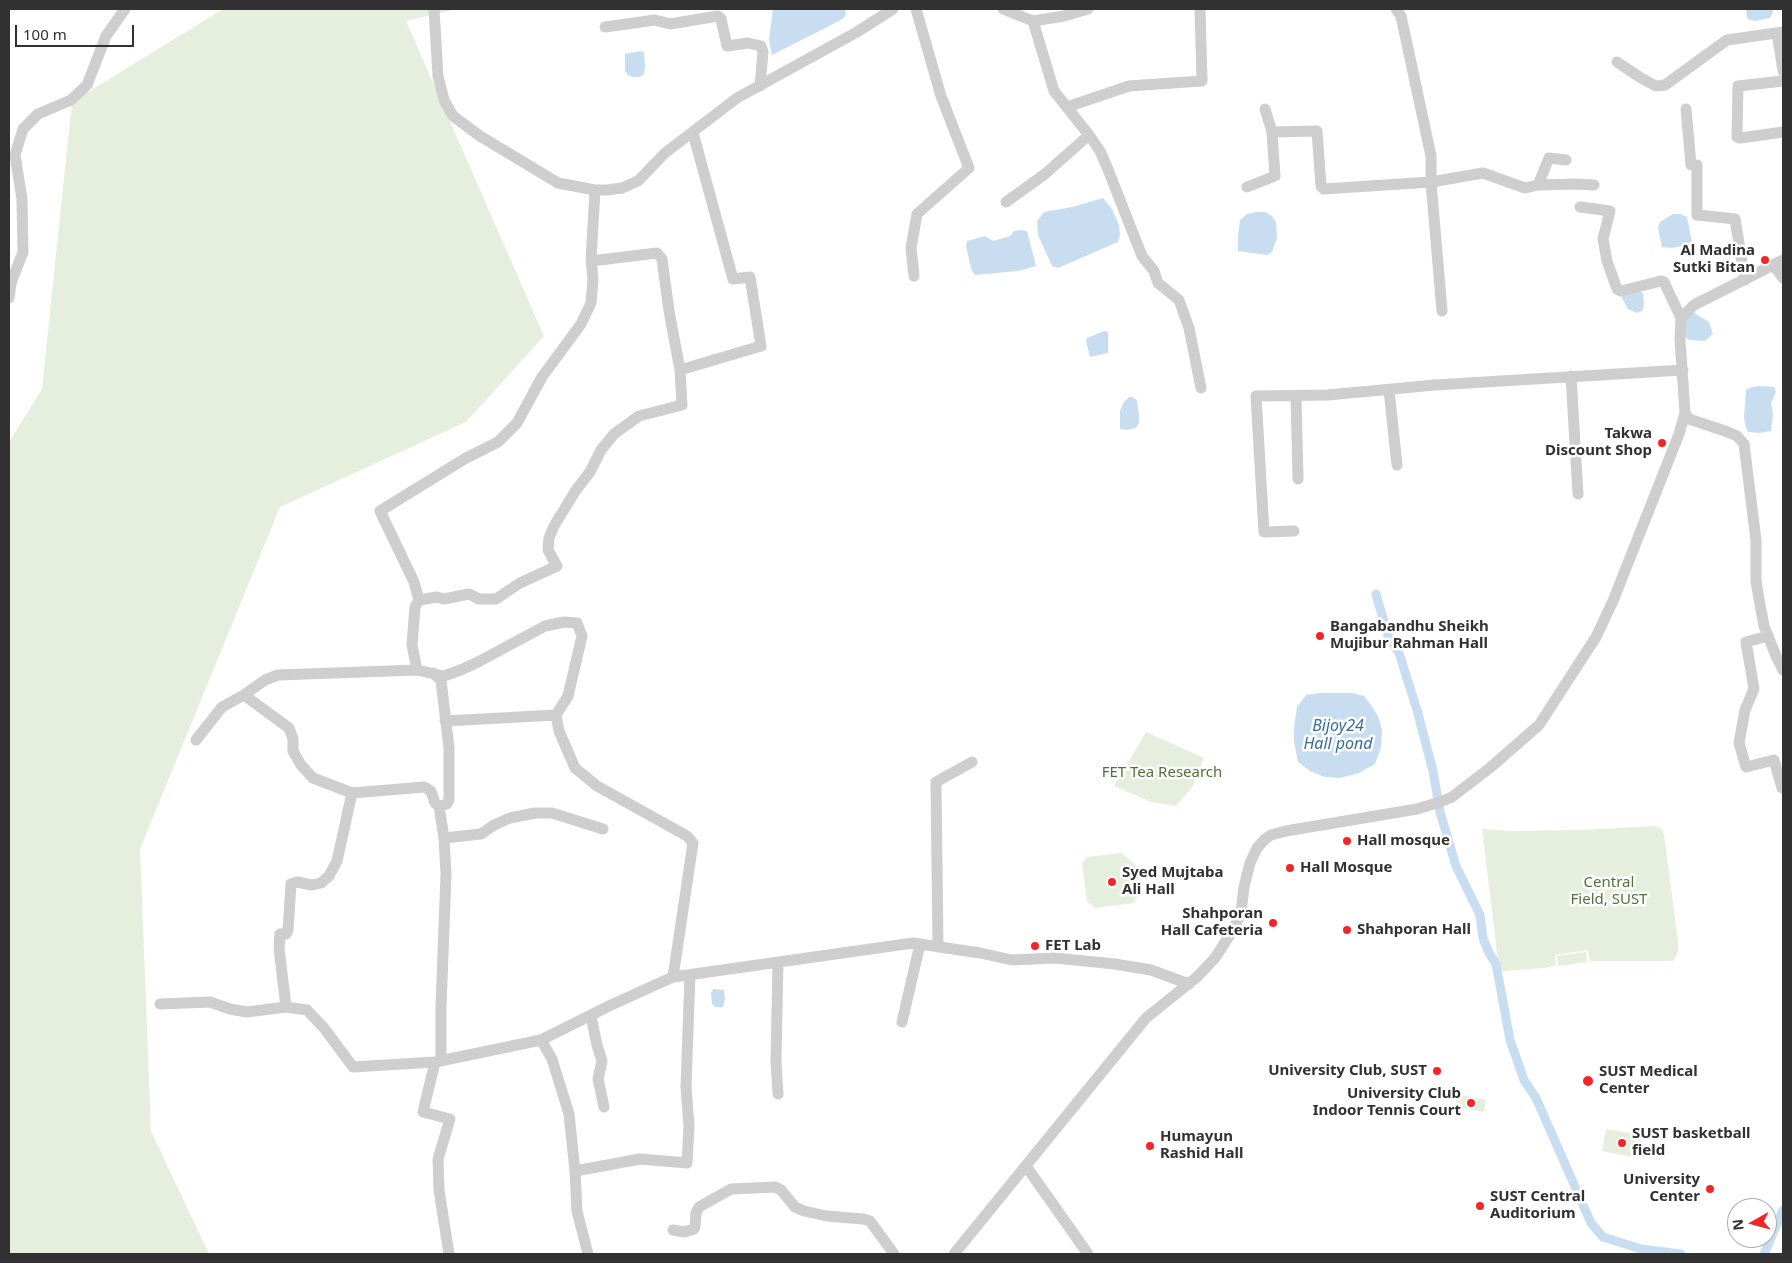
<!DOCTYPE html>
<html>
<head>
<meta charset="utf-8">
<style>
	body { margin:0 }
	#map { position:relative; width:1792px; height:1263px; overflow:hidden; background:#fff; font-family:"Noto Sans",sans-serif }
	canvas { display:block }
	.frame { position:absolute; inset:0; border:10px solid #313131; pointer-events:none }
	.north { position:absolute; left:1727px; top:1198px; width:50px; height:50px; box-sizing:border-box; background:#fff; border:1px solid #adadad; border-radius:50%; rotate:263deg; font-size:14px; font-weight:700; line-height:20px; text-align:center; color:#313131 }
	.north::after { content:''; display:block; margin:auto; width:18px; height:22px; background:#f52527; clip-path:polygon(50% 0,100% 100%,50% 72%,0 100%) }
	.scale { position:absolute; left:15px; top:25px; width:119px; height:22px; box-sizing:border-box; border:2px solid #313131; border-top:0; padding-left:6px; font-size:15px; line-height:18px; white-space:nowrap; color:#313131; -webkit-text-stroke:4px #fff; paint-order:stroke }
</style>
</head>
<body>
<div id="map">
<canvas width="1792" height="1263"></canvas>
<div class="frame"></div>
<div class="north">N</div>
<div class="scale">100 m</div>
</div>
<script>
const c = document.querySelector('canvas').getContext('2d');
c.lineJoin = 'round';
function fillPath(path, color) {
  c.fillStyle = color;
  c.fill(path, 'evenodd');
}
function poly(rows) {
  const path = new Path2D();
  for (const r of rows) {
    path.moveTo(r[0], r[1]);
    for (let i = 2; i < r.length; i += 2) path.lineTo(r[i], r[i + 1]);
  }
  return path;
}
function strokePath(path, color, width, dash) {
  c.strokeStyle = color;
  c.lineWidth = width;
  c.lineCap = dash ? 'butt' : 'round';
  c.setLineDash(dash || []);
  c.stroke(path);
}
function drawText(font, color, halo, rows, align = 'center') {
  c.font = font + ' "Noto Sans",sans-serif';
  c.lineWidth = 5;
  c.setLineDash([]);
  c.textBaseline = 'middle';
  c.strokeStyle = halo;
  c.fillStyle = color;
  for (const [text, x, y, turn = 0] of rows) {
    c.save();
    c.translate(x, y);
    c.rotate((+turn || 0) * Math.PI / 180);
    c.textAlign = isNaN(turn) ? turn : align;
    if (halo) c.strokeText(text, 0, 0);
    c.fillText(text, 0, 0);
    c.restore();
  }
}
const green = poly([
	[223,9,458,9,406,21,544,336,466,422,280,507,140,849,151,1131,209,1254,9,1254,9,442,42,389,72,102],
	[1146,732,1204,758,1193,786,1176,806,1151,802,1114,786],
	[1655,826,1662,829,1664,834,1678,942,1678,952,1673,961,1590,961,1588,950,1555,955,1556,965,1545,968,1502,971,1498,961,1482,829,1512,831,1580,830],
	[1121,853,1136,865,1139,894,1133,903,1095,908,1087,901,1082,863,1087,857],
	[1586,952,1587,962,1558,966,1557,956],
	[1458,1094,1486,1100,1484,1112,1456,1107],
	[1606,1129,1642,1135,1638,1158,1602,1151]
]);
const water = poly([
	[773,9,845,9,846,14,844,18,837,22,772,55,769,40],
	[1746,9,1772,9,1773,12,1770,18,1755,21,1747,19],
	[640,51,644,52,645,67,644,74,640,77,633,77,628,75,625,71,625,54],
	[1103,198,1112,209,1119,225,1120,235,1118,242,1058,268,1052,266,1038,235,1037,221,1044,212,1072,207],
	[1256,212,1265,212,1272,216,1276,222,1277,238,1272,252,1267,255,1238,251,1238,236,1240,220,1247,214],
	[1673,214,1680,214,1687,217,1692,242,1683,246,1672,248,1662,247,1658,228,1660,222],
	[1021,230,1027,231,1036,266,1018,271,975,275,972,271,966,247,967,241,985,236,993,241,1010,236,1014,231],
	[1638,291,1643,293,1644,306,1642,311,1637,313,1628,309,1622,298,1622,295],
	[1691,311,1709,322,1713,334,1705,341,1689,340,1685,337,1683,320],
	[1104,331,1108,332,1108,353,1090,357,1086,341,1087,338],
	[1760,386,1774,387,1776,392,1771,403,1773,414,1771,431,1760,433,1748,432,1746,428,1744,418,1746,390,1752,387],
	[1129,397,1132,397,1137,400,1139,415,1139,423,1136,428,1127,430,1120,429,1120,411,1123,403],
	[1320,693,1353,693,1364,696,1371,705,1378,716,1382,730,1381,747,1375,764,1359,773,1340,778,1324,777,1310,771,1298,762,1294,742,1294,728,1297,707,1306,695],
	[713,989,724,990,725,999,723,1007,715,1007,712,1004,711,993]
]);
const canal = poly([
	[1376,594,1388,636,1399,653,1417,710,1433,771,1440,812,1456,866,1480,915,1483,938,1489,953,1496,964,1510,1040,1524,1080,1536,1098,1591,1223,1603,1237,1641,1249,1681,1254],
	[1764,1254,1783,1210]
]);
const minor = poly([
	[434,9,438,76,444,100,453,116,480,136,558,183,595,190,607,190,622,188,638,181,665,153,737,98,857,32,893,9],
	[1003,9,1033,21,1064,16,1088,9],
	[1396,9,1401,16,1431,156,1431,182,1483,173,1525,188,1538,185,1549,158,1566,160],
	[605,27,655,20,670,24,718,16,721,19,727,46,748,43,761,46,763,52,760,86],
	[1777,33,1783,71],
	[1617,62,1641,78,1656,86,1665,85,1727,40,1783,32],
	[1783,81,1738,86,1737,135,1737,137,1740,138,1783,132],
	[1067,107,1129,86,1202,81,1200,9],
	[1265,109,1272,132,1317,131,1321,186,1324,189,1431,182,1442,311],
	[1686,109,1691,165,1697,165,1697,215,1735,219,1745,280],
	[1089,135,1100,151,1107,167,1142,256,1154,271,1158,283,1179,300,1189,328,1201,388],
	[1538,185,1576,184,1594,185],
	[1247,187,1275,176,1272,132],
	[1006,202,1045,174,1089,135,1054,91,1033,21],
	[1580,207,1610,211,1603,239,1607,261,1617,289,1621,291,1661,281,1664,282,1681,318],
	[591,261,657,253,662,259,669,311,680,370],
	[1774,266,1783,278],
	[914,276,911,248,917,214,969,168,941,96,916,9],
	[9,298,11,283,23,252,22,199,15,155,23,129,38,114,71,100,87,85,106,36,125,9],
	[1571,376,1578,494],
	[1389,390,1397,465],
	[1296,396,1298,479],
	[1685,413,1689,419,1728,432,1737,436,1744,444,1756,540,1756,581,1759,599,1764,626,1776,656,1783,670],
	[1294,531,1264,532,1256,396,1328,395,1435,385,1683,370],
	[419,600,437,597,444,599,469,594,479,599,496,599,520,583,557,566,548,550,549,538,554,526,576,490,590,472,601,450,614,434,639,416,682,405,680,370,761,346,750,277,733,279,693,133],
	[1768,636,1746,642,1754,689,1745,710,1739,743,1746,767,1774,760,1782,788,1783,787],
	[417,670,412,645,415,607,419,600,414,582,380,511,466,458,498,442,517,423,542,377,581,324,591,303,593,279,591,261,595,190],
	[433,673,441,680,449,748,449,800,447,804,439,806],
	[244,695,289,728,293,739,293,751,301,765,313,778,352,793,424,787,431,791,435,803,439,806,444,838,446,874,441,1007,441,1061],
	[445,721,556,715],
	[196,740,222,707,244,695,265,680,278,675,417,670,444,676,463,669,478,662,545,626,564,622,577,623,582,636,568,696,556,715,559,731,575,768,597,786,687,836,693,843,673,977],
	[352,793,337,861,329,876,321,883,312,885,297,882,291,884,288,930,286,934,280,934,279,948,286,1007,307,1010,324,1028,353,1067,435,1062,541,1040,611,1005,673,977,913,943,980,953,1012,960,1055,958,1115,964,1151,970,1189,984],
	[444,838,481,834,494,825,510,818,535,813,552,813,603,829],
	[938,947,936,782,972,762],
	[778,962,776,1062,778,1094],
	[160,1004,210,1002,230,1009,247,1012,286,1007],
	[591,1016,597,1045,602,1061,598,1079,604,1107],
	[902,1022,920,944],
	[541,1040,552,1059,569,1114,575,1171],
	[435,1062,423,1112,450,1119,438,1159,439,1190,449,1254],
	[1026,1166,1088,1254],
	[673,1230,684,1232,694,1229,695,1227,696,1213,699,1207,731,1189,775,1187,781,1190,795,1207,804,1211,827,1216,863,1219,870,1221,894,1254],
	[588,1254,577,1211,575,1171,640,1159,687,1163,689,1126,686,1087,690,975],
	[954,1254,1146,1018,1197,977,1215,958,1233,930,1241,913,1244,887,1250,863,1257,848,1265,839,1271,835,1286,831,1417,809,1440,802,1452,797,1491,767,1539,725,1596,637,1613,601,1679,434,1685,413,1680,339,1681,318,1694,305,1783,260]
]);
const markers = [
	[1765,260,5,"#f52527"],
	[1662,443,5,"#f52527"],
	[1320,636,5,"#f52527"],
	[1347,841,5,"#f52527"],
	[1290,868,5,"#f52527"],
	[1112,882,5,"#f52527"],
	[1273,923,5,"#f52527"],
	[1347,930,5,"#f52527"],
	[1035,946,5,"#f52527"],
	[1437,1071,5,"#f52527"],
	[1588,1081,6,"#f52527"],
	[1471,1103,5,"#f52527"],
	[1622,1143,5,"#f52527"],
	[1150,1146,5,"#f52527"],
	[1710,1189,5,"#f52527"],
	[1480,1206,5,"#f52527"]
];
const poiNames = [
	["Al Madina",1755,251,"right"],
	["Sutki Bitan",1755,268,"right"],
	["Takwa",1652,434,"right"],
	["Discount Shop",1652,451,"right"],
	["Bangabandhu Sheikh",1330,627],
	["Mujibur Rahman Hall",1330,644],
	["Hall mosque",1357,841],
	["Hall Mosque",1300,868],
	["Syed Mujtaba",1122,873],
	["Ali Hall",1122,890],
	["Shahporan",1263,914,"right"],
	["Hall Cafeteria",1263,931,"right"],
	["Shahporan Hall",1357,930],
	["FET Lab",1045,946],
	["University Club, SUST",1427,1071,"right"],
	["SUST Medical",1599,1072],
	["Center",1599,1089],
	["University Club",1461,1094,"right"],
	["Indoor Tennis Court",1461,1111,"right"],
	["SUST basketball",1632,1134],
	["field",1632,1151],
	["Humayun",1160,1137],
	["Rashid Hall",1160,1154],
	["University",1700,1180,"right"],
	["Center",1700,1197,"right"],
	["SUST Central",1490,1197],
	["Auditorium",1490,1214]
];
const parkNames = [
	["FET Tea Research",1162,773],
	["Central",1609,883],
	["Field, SUST",1609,900]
];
const waterNames = [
	["Bijoy24",1338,726],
	["Hall pond",1338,744]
];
fillPath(green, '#e6efde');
fillPath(water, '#c8def0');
strokePath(canal, '#c8def0', 9);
strokePath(minor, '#cecece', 11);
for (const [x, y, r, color] of markers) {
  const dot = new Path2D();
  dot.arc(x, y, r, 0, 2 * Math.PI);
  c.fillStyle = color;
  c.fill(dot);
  strokePath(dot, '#fff', 2);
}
drawText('bold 15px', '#313131', '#fff', poiNames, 'left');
drawText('15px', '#507139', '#fff', parkNames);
drawText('italic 16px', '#366d9b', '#fff', waterNames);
</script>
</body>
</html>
